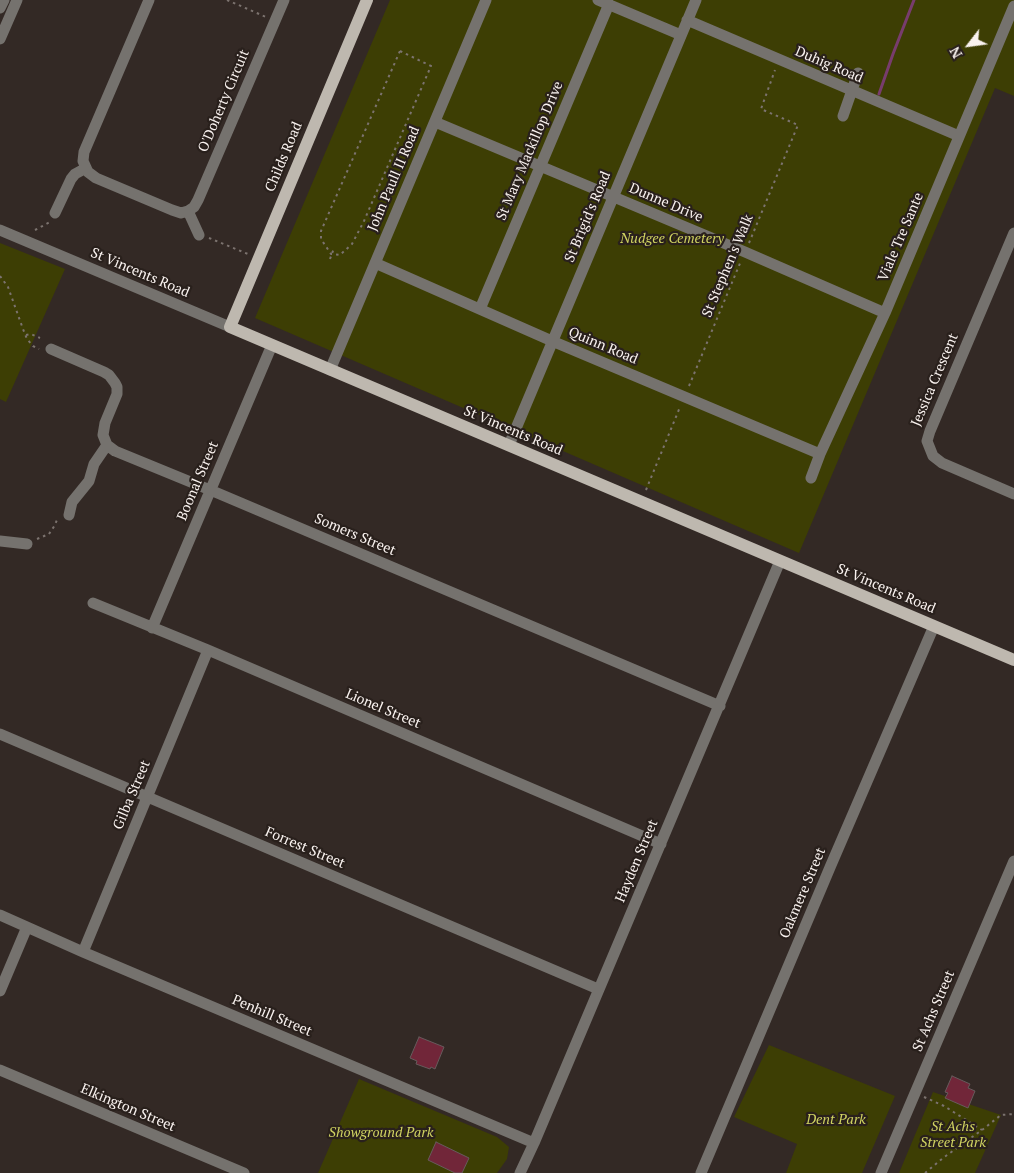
<!DOCTYPE html>
<html>
<head>
<meta charset="utf-8">
<style>
	body { margin:0 }
	#map { position:relative; width:1014px; height:1173px; overflow:hidden; background:#332925; font-family:"PT Serif",serif }
	canvas { display:block }
	.north { position:absolute; left:944px; top:20px; width:50px; height:50px; -webkit-text-stroke:4px #29201c; paint-order:stroke; rotate:240deg; font-size:14px; font-weight:700; line-height:20px; text-align:center; color:#f9f2ef }
	.north::after { content:''; display:block; margin:auto; width:18px; height:22px; background:#f9f2ef; clip-path:polygon(50% 0,100% 100%,50% 72%,0 100%) }
</style>
</head>
<body>
<div id="map">
<canvas width="1014" height="1173"></canvas>
<div class="north">N</div>
</div>
<script>
const c = document.querySelector('canvas').getContext('2d');
c.lineJoin = 'round';
function fillPath(path, color) {
  c.fillStyle = color;
  c.fill(path, 'evenodd');
}
function poly(rows) {
  const path = new Path2D();
  for (const r of rows) {
    path.moveTo(r[0], r[1]);
    for (let i = 2; i < r.length; i += 2) path.lineTo(r[i], r[i + 1]);
  }
  return path;
}
function strokePath(path, color, width, dash) {
  c.strokeStyle = color;
  c.lineWidth = width;
  c.lineCap = dash ? 'butt' : 'round';
  c.setLineDash(dash || []);
  c.stroke(path);
}
function drawText(font, color, halo, rows, align = 'center') {
  c.font = font + ' "PT Serif",serif';
  c.lineWidth = 4.5;
  c.setLineDash([]);
  c.textBaseline = 'middle';
  c.strokeStyle = halo;
  c.fillStyle = color;
  for (const [text, x, y, turn = 0] of rows) {
    c.save();
    c.translate(x, y);
    c.rotate((+turn || 0) * Math.PI / 180);
    c.textAlign = isNaN(turn) ? turn : align;
    if (halo) c.strokeText(text, 0, 0);
    c.fillText(text, 0, 0);
    c.restore();
  }
}
const green = poly([
	[390,0,1014,0,1014,96,995,88,799,553,255,318],
	[0,243,65,269,6,402,0,399],
	[769,1045,895,1096,862,1173,786,1173,797,1144,734,1117],
	[359,1079,497,1137,509,1147,507,1159,497,1173,318,1173],
	[933,1092,1001,1115,975,1173,899,1173]
]);
const stream = poly([
	[879,94,893,54,914,0]
]);
const building = poly([
	[419,1037,444,1047,435,1069,431,1067,430,1069,416,1064,417,1061,410,1058,419,1037],
	[952,1076,970,1084,968,1088,975,1091,968,1108,945,1098,948,1093,945,1092,952,1076],
	[436,1142,469,1158,462,1173,455,1173,428,1160,436,1142]
]);
const path = poly([
	[227,0,266,17],
	[400,51,431,66,364,221,352,244,340,255,331,254,321,239,321,231,400,51],
	[35,230,50,222],
	[209,238,248,254],
	[749,243,798,125,761,109,775,70],
	[330,259,334,248],
	[0,276,8,287,23,329,27,339,33,346,39,349],
	[26,335,31,334,40,338],
	[689,386,741,261],
	[646,490,680,407],
	[37,539,49,534,55,525,58,517],
	[924,1097,944,1106,982,1130],
	[925,1173,943,1158,982,1130,1001,1115,1014,1114]
]);
const minor = poly([
	[149,0,84,152,83,161,88,172,96,178,172,210,181,213,188,211],
	[598,0,681,35],
	[0,8,4,0],
	[687,20,959,136],
	[0,39,17,0],
	[843,116,858,73],
	[435,122,745,252,885,313],
	[55,213,71,179,75,174,86,168],
	[0,230,230,327],
	[1014,233,930,431,927,441,933,456,942,463,1014,494],
	[199,235,188,211,194,207,198,200,284,0],
	[375,263,552,341,820,454],
	[480,309,609,4],
	[51,349,104,372,109,375,115,383,117,387,117,394,105,423,103,435,107,445,115,451,215,492,720,706],
	[330,370,486,0],
	[509,445,696,0],
	[811,478,820,454,885,313,1014,6],
	[69,515,72,502,89,481,94,464,107,445],
	[0,541,27,544],
	[93,603,208,650,661,844],
	[152,628,272,345],
	[0,734,598,989],
	[0,915,83,952,534,1143],
	[83,952,208,650],
	[0,991,27,927],
	[0,1070,244,1173],
	[520,1173,534,1143,780,561],
	[701,1173,831,865,934,626],
	[881,1173,1014,861]
]);
const major = poly([
	[367,0,230,327,1014,660]
]);
const streetNames = [
	["Duhig Road",829,65,23],
	["O'Doherty Circuit",224,101,-67],
	["St Mary Mackillop Drive",530,151,-67],
	["Childs Road",284,157,-67],
	["John Paull II Road",394,179,-67],
	["Dunne Drive",666,203,23],
	["St Brigid's Road",588,217,-67],
	["Viale Tre Sante",901,237,-67],
	["St Stephen's Walk",728,266,-67],
	["St Vincents Road",140,273,23],
	["Quinn Road",603,346,23],
	["Jessica Crescent",935,380,-67],
	["St Vincents Road",513,431,23],
	["Boonal Street",198,481,-67],
	["Somers Street",355,535,23],
	["St Vincents Road",886,589,23],
	["Lionel Street",383,709,23],
	["Gilba Street",132,795,-67],
	["Forrest Street",305,848,23],
	["Hayden Street",637,861,-67],
	["Oakmere Street",803,893,-67],
	["St Achs Street",934,1011,-67],
	["Penhill Street",272,1016,23],
	["Elkington Street",128,1108,23]
];
const parkNames = [
	["Nudgee Cemetery",672,239],
	["Dent Park",836,1120],
	["St Achs",953,1127],
	["Street Park",953,1143],
	["Showground Park",381,1133]
];
fillPath(green, '#3d3e04');
strokePath(stream, '#783c6d', 3);
fillPath(building, '#712639');
strokePath(building, '#675b5c', 1);
strokePath(path, '#7c736f', 2, [2.5, 4]);
strokePath(minor, '#75726e', 11);
strokePath(major, '#beb8af', 12);
drawText('14px', '#f9f2ef', '#29201c', streetNames);
drawText('italic 14px', '#d0d361', '#29201c', parkNames);
</script>
</body>
</html>
